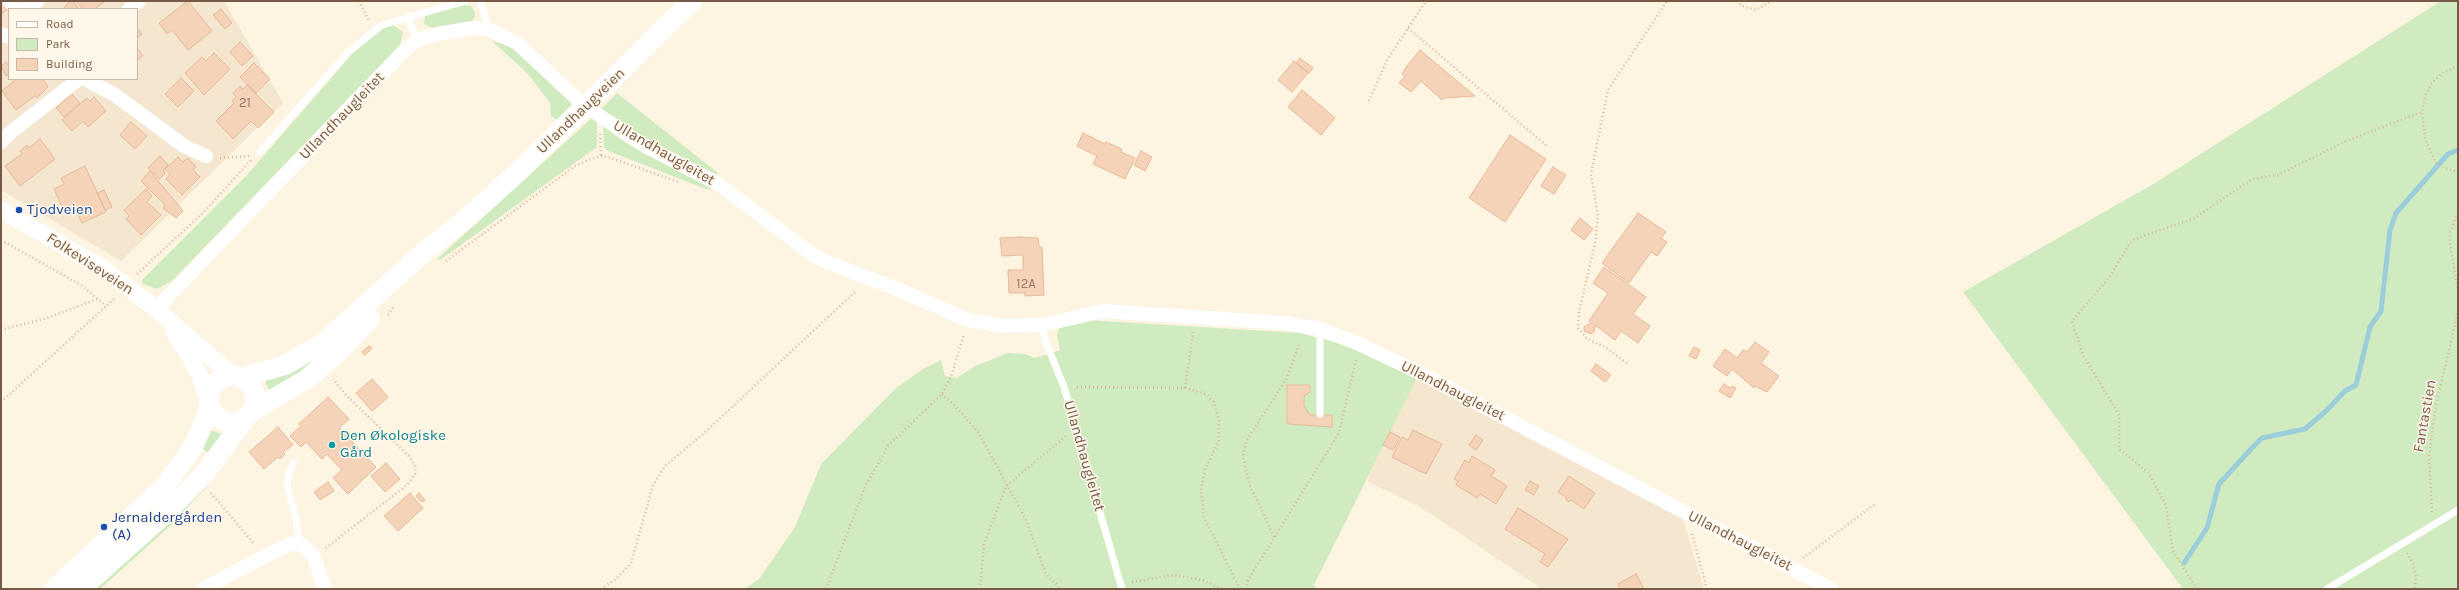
<!DOCTYPE html>
<html>
<head>
<meta charset="utf-8">
<style>
	body { margin:0 }
	#map { position:relative; width:2459px; height:590px; overflow:hidden; background:#fdf4e2; font-family:Karla,sans-serif }
	canvas { display:block }
	.frame { position:absolute; inset:0; border:2px solid #765a47; pointer-events:none }
	.legend { position:absolute; left:8px; top:8px; width:130px; height:72px; box-sizing:border-box; background:#fff7ea; border:1px solid #c8b8a9; margin:0; padding:5px 7px; list-style:none; font-size:12px; color:#765a47 }
	.legend li { display:flex; align-items:center; gap:8px; height:20px }
	.legend b { width:20px; border:1px solid #c8b8a9 }
</style>
</head>
<body>
<div id="map">
<canvas width="2459" height="590"></canvas>
<div class="frame"></div>
<ul class="legend">
<li><b style="height:5px;background:#fff"></b>Road</li>
<li><b style="height:11px;background:#d0ebc0"></b>Park</li>
<li><b style="height:11px;background:#f4d3b9"></b>Building</li>
</ul>
</div>
<script>
const c = document.querySelector('canvas').getContext('2d');
c.lineJoin = 'round';
function fillPath(path, color) {
  c.fillStyle = color;
  c.fill(path, 'evenodd');
}
function poly(rows) {
  const path = new Path2D();
  for (const r of rows) {
    if (r.length === 3) {
      path.moveTo(r[0] + r[2], r[1]);
      path.arc(r[0], r[1], r[2], 0, 2 * Math.PI);
      continue;
    }
    path.moveTo(r[0], r[1]);
    for (let i = 2; i < r.length; i += 2) path.lineTo(r[i], r[i + 1]);
  }
  return path;
}
function strokePath(path, color, width, dash) {
  c.strokeStyle = color;
  c.lineWidth = width;
  c.lineCap = dash ? 'butt' : 'round';
  c.setLineDash(dash || []);
  c.stroke(path);
}
function drawText(font, color, halo, rows, align = 'center') {
  c.font = font + ' Karla,sans-serif';
  c.lineWidth = 3;
  c.setLineDash([]);
  c.textBaseline = 'middle';
  c.strokeStyle = halo;
  c.fillStyle = color;
  for (const [text, x, y, turn = 0] of rows) {
    c.save();
    c.translate(x, y);
    c.rotate((+turn || 0) * Math.PI / 180);
    c.textAlign = isNaN(turn) ? turn : align;
    if (halo) c.strokeText(text, 0, 0);
    c.fillText(text, 0, 0);
    c.restore();
  }
}
const residential = poly([
	[1,1,224,1,283,103,121,261,1,190],
	[9,9,137,9,137,79,9,79],
	[1418,376,1676,512,1683,519,1704,589,1542,589,1422,508,1367,481,1382,445]
]);
const green = poly([
	[2441,1,2458,1,2458,589,2183,589,1963,292,2155,183],
	[465,5,471,6,475,13,475,17,471,22,433,28,424,24,425,15],
	[392,24,403,32,400,45,172,281,157,289,143,284,142,280,247,175,352,54,378,31],
	[492,41,513,47,573,104,557,120,551,116,550,103,528,74],
	[617,93,718,173,717,175,649,141,601,109],
	[592,118,597,122,597,147,475,235,440,260,437,259],
	[603,126,628,144,714,190,706,189,608,151,604,148],
	[1087,320,1300,333,1349,346,1418,376,1314,585,1318,589,745,589,759,579,795,527,821,464,896,388,923,369,941,360,945,376,957,378,975,366,1008,353,1025,354,1035,358,1060,350,1057,335,1059,328],
	[327,354,270,393,265,380],
	[210,430,224,435,211,456,201,447],
	[205,482,208,485,169,527,100,589,88,589]
]);
const stream = poly([
	[2184,563,2207,528,2219,484,2251,449,2262,438,2305,429,2326,411,2345,391,2356,385,2370,327,2381,311,2390,230,2396,213,2448,154,2458,150]
]);
const building = poly([
	[1,1,8,9,1,14,1,1],
	[70,1,73,1,79,9,63,9,70,1],
	[76,1,103,1,104,2,95,9,83,9,76,1],
	[188,1,212,31,188,50,172,30,167,34,159,23,188,1],
	[221,9,232,23,225,29,213,15,221,9],
	[137,28,142,34,137,38,137,28],
	[240,42,253,56,242,66,230,52,240,42],
	[137,48,143,56,137,61,137,48],
	[1420,50,1475,96,1444,98,1442,100,1421,81,1411,92,1399,83,1405,76,1402,74,1407,66,1420,50],
	[214,53,230,69,204,95,185,73,202,57,206,61,214,53],
	[1300,58,1313,68,1309,73,1296,63,1300,58],
	[1294,61,1308,73,1292,92,1278,80,1294,61],
	[6,62,9,66,9,73,6,76,1,66,6,62],
	[254,63,270,79,256,93,240,77,254,63],
	[181,78,194,91,178,107,165,94,181,78],
	[14,79,43,79,48,87,37,98,35,96,16,110,2,91,15,80,14,79],
	[247,85,274,112,258,128,251,121,233,139,216,121,234,103,232,101,236,97,233,93,240,86,243,89,247,85],
	[1302,90,1335,118,1321,135,1288,107,1302,90],
	[72,94,80,103,64,117,56,108,72,94],
	[94,97,106,111,88,127,83,121,72,131,62,120,87,98,90,101,94,97],
	[131,122,147,136,135,149,120,135,131,122],
	[1083,133,1105,144,1106,142,1122,149,1121,152,1135,158,1125,179,1093,164,1097,156,1077,146,1083,133],
	[1510,135,1546,159,1505,222,1469,198,1510,135],
	[40,139,55,159,20,186,5,166,22,154,20,151,27,145,29,148,40,139],
	[1141,151,1152,157,1145,171,1134,165,1141,151],
	[160,156,168,165,163,170,165,174,159,179,148,168,160,156],
	[178,157,183,162,188,158,196,167,193,170,200,177,182,195,166,179,170,174,165,169,178,157],
	[85,166,106,212,82,223,75,208,65,213,54,189,64,184,61,178,85,166],
	[1553,167,1566,175,1554,194,1541,186,1553,167],
	[150,171,183,211,176,218,163,208,165,205,141,181,150,171],
	[146,189,152,196,147,202,161,215,141,235,126,219,129,216,124,210,146,189],
	[104,190,112,207,105,210,97,193,104,190],
	[1638,213,1666,232,1661,238,1667,242,1657,256,1651,252,1629,283,1602,263,1638,213],
	[1580,218,1593,229,1584,240,1571,230,1580,218],
	[1020,237,1038,238,1039,247,1042,247,1044,295,1025,296,1025,293,1009,293,1008,270,1023,270,1023,255,1002,256,1000,238,1020,237],
	[1604,267,1646,297,1633,314,1650,326,1638,343,1621,331,1615,340,1595,325,1594,332,1591,334,1584,331,1584,327,1591,323,1589,321,1608,293,1593,283,1604,267],
	[1755,342,1769,352,1761,363,1779,376,1767,392,1755,386,1754,388,1732,369,1727,376,1713,366,1725,349,1737,358,1743,350,1747,352,1755,342],
	[369,346,372,348,365,355,362,352,369,346],
	[1694,347,1700,350,1696,359,1689,356,1694,347],
	[1596,364,1611,375,1605,382,1591,371,1596,364],
	[372,379,388,397,372,411,356,393,372,379],
	[1724,384,1730,388,1732,386,1736,388,1730,398,1719,391,1724,384],
	[1287,385,1310,385,1310,392,1304,396,1304,406,1310,415,1332,415,1332,427,1287,424,1287,385],
	[328,397,349,419,339,428,376,467,348,494,333,478,342,470,327,454,322,459,306,442,301,447,290,436,301,426,299,424,328,397],
	[278,427,293,445,283,452,285,454,280,459,278,457,264,469,249,452,278,427],
	[1413,430,1442,444,1426,474,1392,457,1402,437,1408,440,1413,430],
	[1390,432,1400,437,1393,450,1383,445,1390,432],
	[1476,435,1483,440,1476,450,1469,445,1476,435],
	[1472,456,1495,470,1491,476,1507,486,1496,504,1480,494,1477,498,1456,485,1458,481,1454,479,1465,460,1469,463,1472,456],
	[386,463,400,479,385,492,371,476,386,463],
	[1569,476,1595,493,1584,509,1571,500,1569,502,1566,500,1567,498,1558,492,1569,476],
	[1530,481,1539,486,1534,495,1525,490,1530,481],
	[328,482,334,491,320,500,314,492,328,482],
	[410,493,423,508,398,531,384,516,410,493],
	[419,493,425,500,422,502,416,496,419,493],
	[1518,508,1568,539,1548,567,1540,562,1545,554,1505,529,1518,508],
	[1636,574,1644,589,1620,589,1618,584,1636,574]
]);
const path = poly([
	[359,1,369,21],
	[1737,1,1742,6,1756,10,1771,1],
	[1408,28,1548,147],
	[2458,66,2442,73,2431,84,2425,97,2422,112,2425,138,2435,162,2441,167,2458,172],
	[1369,101,1387,60,1426,1],
	[600,134,601,156],
	[220,158,249,156],
	[2458,213,2450,232,2450,243,2458,291],
	[1,240,81,285,106,306],
	[446,261,575,166,588,160,601,156,611,158,678,182],
	[137,274,204,212,252,159],
	[388,315,394,306],
	[1,330,47,318,97,299],
	[1627,363,1605,347,1587,339,1578,328,1579,312,1595,243,1598,216,1591,174,1608,90,1667,1],
	[1077,387,1185,388,1206,394,1214,402,1219,422,1219,441,1205,469,1201,489,1204,517,1240,589],
	[1185,388,1193,332],
	[942,394,961,412,980,435,1025,518,1046,574,1061,589],
	[1,402,114,299],
	[211,493,254,544],
	[2432,512,2429,457,2436,405,2458,312],
	[1692,534,1707,589],
	[1274,537,1249,483,1243,457,1246,441,1286,380,1300,342],
	[326,548,407,485,415,474,415,465,409,456,345,394,333,379],
	[2407,553,2413,564,2416,578,2415,589],
	[1803,558,1875,504],
	[1132,582,1174,575,1202,580,1222,589],
	[601,589,616,579,631,563,653,485,665,466,702,435,857,290],
	[826,589,865,487,888,446,942,394,951,377,964,334],
	[980,589,984,544,1006,486,1066,436],
	[1246,589,1248,580,1339,433,1356,360],
	[2197,589,2173,551,2166,506,2149,473,2119,449,2119,415,2083,355,2072,321,2108,279,2132,240,2195,218,2252,179,2278,175,2346,141,2422,112]
]);
const service = poly([
	[481,1,488,29],
	[407,17,418,40],
	[260,152,348,52,382,25,465,1],
	[1042,325,1045,340,1064,387,1122,589],
	[1320,329,1320,414],
	[294,463,289,472,287,486,296,519,299,543],
	[2327,589,2458,510]
]);
const minor = poly([
	[9,1,17,9],
	[26,9,38,1],
	[129,9,139,1],
	[1,34,9,37],
	[85,79,115,95,184,146,206,156],
	[1,142,11,132,79,79],
	[156,309,407,48,418,40,437,34,473,28,488,29,517,43,576,98,600,116,645,146,717,183,813,255,827,262,897,289,968,320,1002,326,1042,325,1103,311,1285,323,1320,329,1359,344,1420,373,1831,589],
	[203,589,265,556,290,544,299,543,313,555,325,589]
]);
const tertiary = poly([
	[1,210,104,269,156,309,233,376],
	[174,333,187,352,200,376,208,399]
]);
const secondary = poly([
	[232,399,23],
	[240,378,285,365,322,344,423,253,467,218,519,171,692,1],
	[251,412,307,379,332,358,370,319],
	[54,589,164,487,193,447,210,408],
	[81,589,168,511,205,473,245,419]
]);
const markers = [
	[19,210,4,"#1a4fb4"],
	[332,445,4,"#0f9aa8"],
	[104,527,4,"#1a4fb4"]
];
const numberNames = [
	["21",245,103],
	["12A",1026,284]
];
const streetNames = [
	["Ullandhaugveien",581,111,-44],
	["Ullandhaugleitet",342,116,-46],
	["Ullandhaugleitet",664,153,30],
	["Folkeviseveien",90,264,33],
	["Ullandhaugleitet",1453,391,27],
	["Fantastien",2425,416,-80],
	["Ullandhaugleitet",1084,456,74],
	["Ullandhaugleitet",1740,541,27]
];
const transitNames = [
	["Tjodveien",27,210],
	["Jernaldergården",112,518],
	["(A)",112,535]
];
const cultureNames = [
	["Den Økologiske",340,436],
	["Gård",340,453]
];
fillPath(residential, '#f5e6d0');
fillPath(green, '#d0ebc0');
strokePath(stream, '#9cceda', 5);
fillPath(building, '#f4d3b9');
strokePath(building, '#e7ba98', 1);
strokePath(path, '#d9b69c', 2.5, [1, 3]);
strokePath(service, '#fff', 7);
strokePath(minor, '#fff', 14);
strokePath(tertiary, '#fff', 17);
strokePath(secondary, '#fff', 20);
for (const [x, y, r, color] of markers) {
  const dot = new Path2D();
  dot.arc(x, y, r, 0, 2 * Math.PI);
  c.fillStyle = color;
  c.fill(dot);
  strokePath(dot, '#fff7ea', 1.5);
}
drawText('13px', '#967864', null, numberNames);
drawText('15px', '#765a47', '#fff7ea', streetNames);
drawText('15px', '#164399', '#fff7ea', transitNames, 'left');
drawText('15px', '#0d838f', '#fff7ea', cultureNames, 'left');
</script>
</body>
</html>
